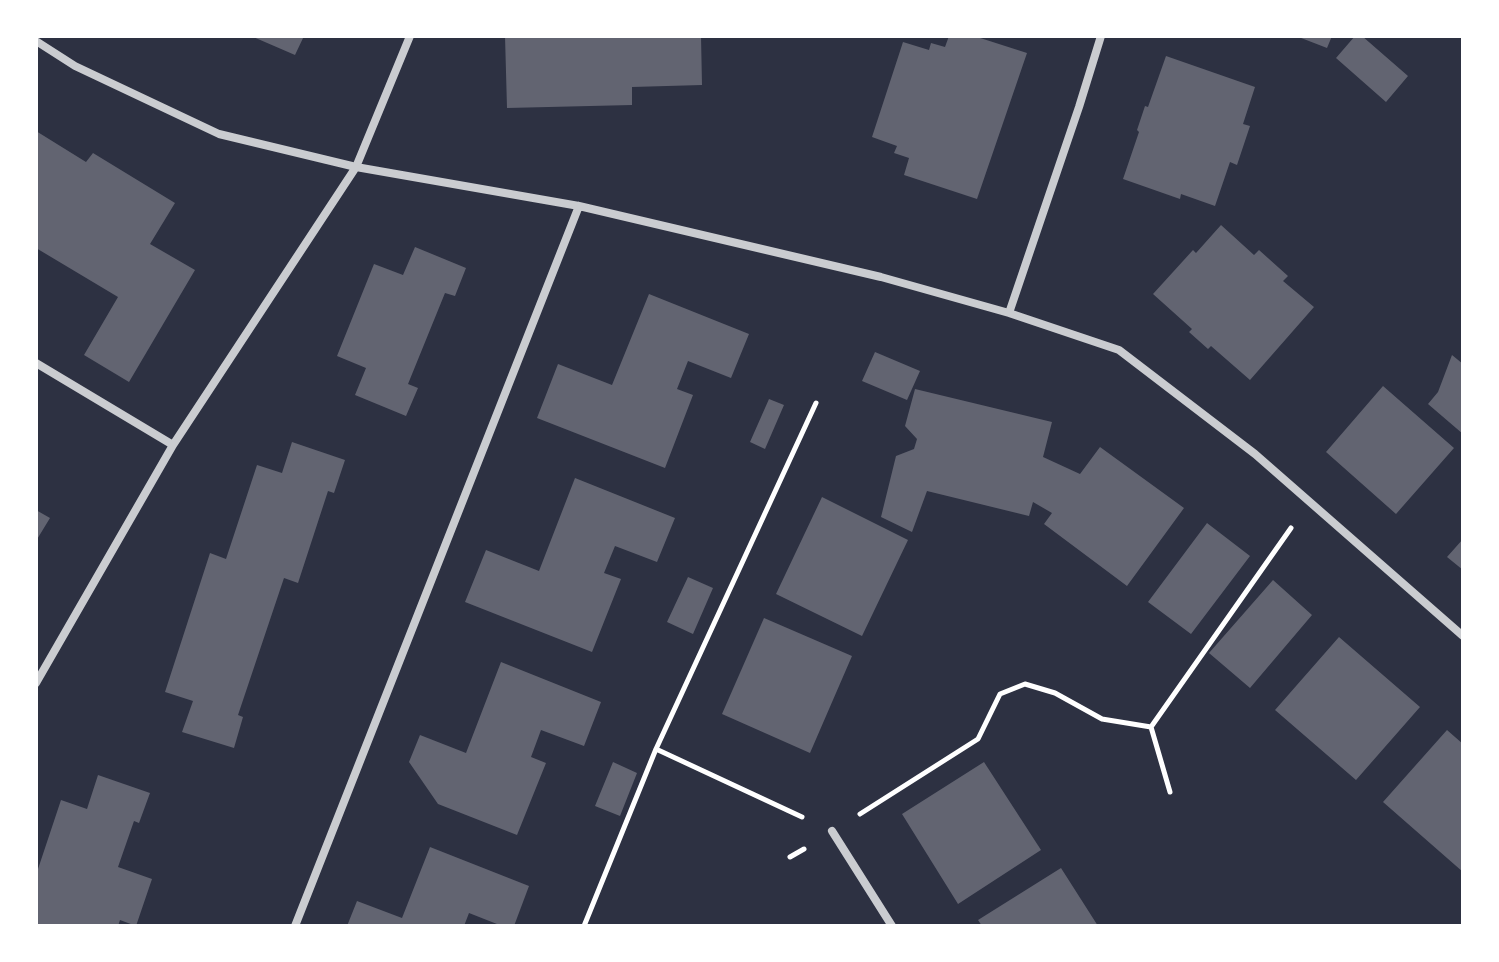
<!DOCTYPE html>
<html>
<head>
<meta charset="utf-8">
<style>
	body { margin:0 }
	#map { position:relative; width:1499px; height:962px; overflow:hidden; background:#2d3142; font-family:"Source Serif 4",serif }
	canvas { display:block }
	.frame { position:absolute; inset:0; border:38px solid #fff; pointer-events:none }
</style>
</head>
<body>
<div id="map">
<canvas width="1499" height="962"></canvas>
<div class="frame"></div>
</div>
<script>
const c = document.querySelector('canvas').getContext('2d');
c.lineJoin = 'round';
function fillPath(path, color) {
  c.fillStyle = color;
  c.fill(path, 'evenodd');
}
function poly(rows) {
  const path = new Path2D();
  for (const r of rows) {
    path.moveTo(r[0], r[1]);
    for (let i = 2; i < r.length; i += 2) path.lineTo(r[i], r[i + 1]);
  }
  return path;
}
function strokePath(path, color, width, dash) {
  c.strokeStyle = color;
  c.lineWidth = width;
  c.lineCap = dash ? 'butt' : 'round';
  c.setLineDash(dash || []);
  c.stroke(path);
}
const building = poly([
	[251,36,304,36,295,55],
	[505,36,701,36,702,85,632,87,632,105,507,108],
	[949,36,974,36,1027,53,977,199,904,175,909,158,894,153,897,146,872,137,903,42,929,50,931,43,945,47],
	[1296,36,1332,36,1327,48],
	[1355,36,1362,36,1408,76,1386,102,1336,58],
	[1166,56,1255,87,1243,124,1250,126,1237,165,1230,162,1215,206,1181,194,1180,199,1123,179,1139,132,1137,130,1145,106,1148,107],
	[36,131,86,162,93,153,175,203,150,244,195,270,129,382,84,355,118,297,36,248],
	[1221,225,1254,255,1259,250,1288,276,1283,281,1314,307,1250,380,1211,346,1208,349,1189,332,1192,329,1153,294,1193,250,1196,253],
	[415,247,466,268,455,296,445,293,408,384,418,388,406,416,355,395,366,368,337,356,374,264,403,275],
	[649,294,749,334,731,378,688,361,677,389,693,395,665,468,537,418,558,364,612,385],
	[875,352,920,371,907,400,862,381],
	[1452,355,1463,364,1463,434,1428,404,1438,392],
	[1383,386,1454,448,1396,514,1326,452],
	[915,389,1052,422,1043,457,1080,474,1100,447,1184,508,1127,586,1044,524,1052,513,1033,502,1029,516,927,491,912,532,881,517,896,456,914,449,917,439,905,426],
	[769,399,784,405,765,449,750,442],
	[292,442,345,460,334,493,328,491,298,583,284,578,238,715,243,717,234,748,182,732,193,701,165,692,210,553,226,559,257,465,282,473],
	[575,478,675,518,657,562,615,546,604,573,621,579,592,652,465,602,486,550,539,571],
	[822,497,908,540,862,636,776,594],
	[36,510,50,518,36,541],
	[1207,523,1250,556,1191,634,1148,602],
	[1463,539,1463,570,1447,557],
	[688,577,713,588,693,634,667,622],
	[1273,580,1312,615,1250,688,1209,653],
	[764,618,852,656,810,753,722,714],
	[1339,637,1420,707,1356,780,1275,710],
	[501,662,601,702,584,746,541,730,531,757,546,763,517,835,438,804,409,762,420,735,466,753],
	[1447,730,1463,744,1463,872,1383,802],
	[613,762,637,773,620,816,595,806],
	[984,762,1041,850,958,904,902,814],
	[98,775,150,793,139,823,134,821,118,867,152,879,136,926,120,920,118,926,36,926,36,875,61,800,87,809],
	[430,847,529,886,514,926,502,926,469,913,464,926,347,926,357,901,402,918],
	[1061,868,1098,926,982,926,978,920]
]);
const path = poly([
	[1151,727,1291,528],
	[656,749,802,817],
	[860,814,978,739,1000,694,1025,684,1055,693,1102,719,1151,727,1170,792],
	[790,857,804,849],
	[584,926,656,749,816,403]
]);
const minor = poly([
	[36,41,75,66,219,134,356,167,579,206,881,277,1009,313,1119,350,1255,454,1463,636],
	[1009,313,1079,107,1101,36],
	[36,363,173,445],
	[36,683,173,445,356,167,410,36],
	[832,831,892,926],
	[295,926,579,206]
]);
fillPath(building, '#626471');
strokePath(path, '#fff', 5);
strokePath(minor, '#caccd0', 8);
</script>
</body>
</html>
